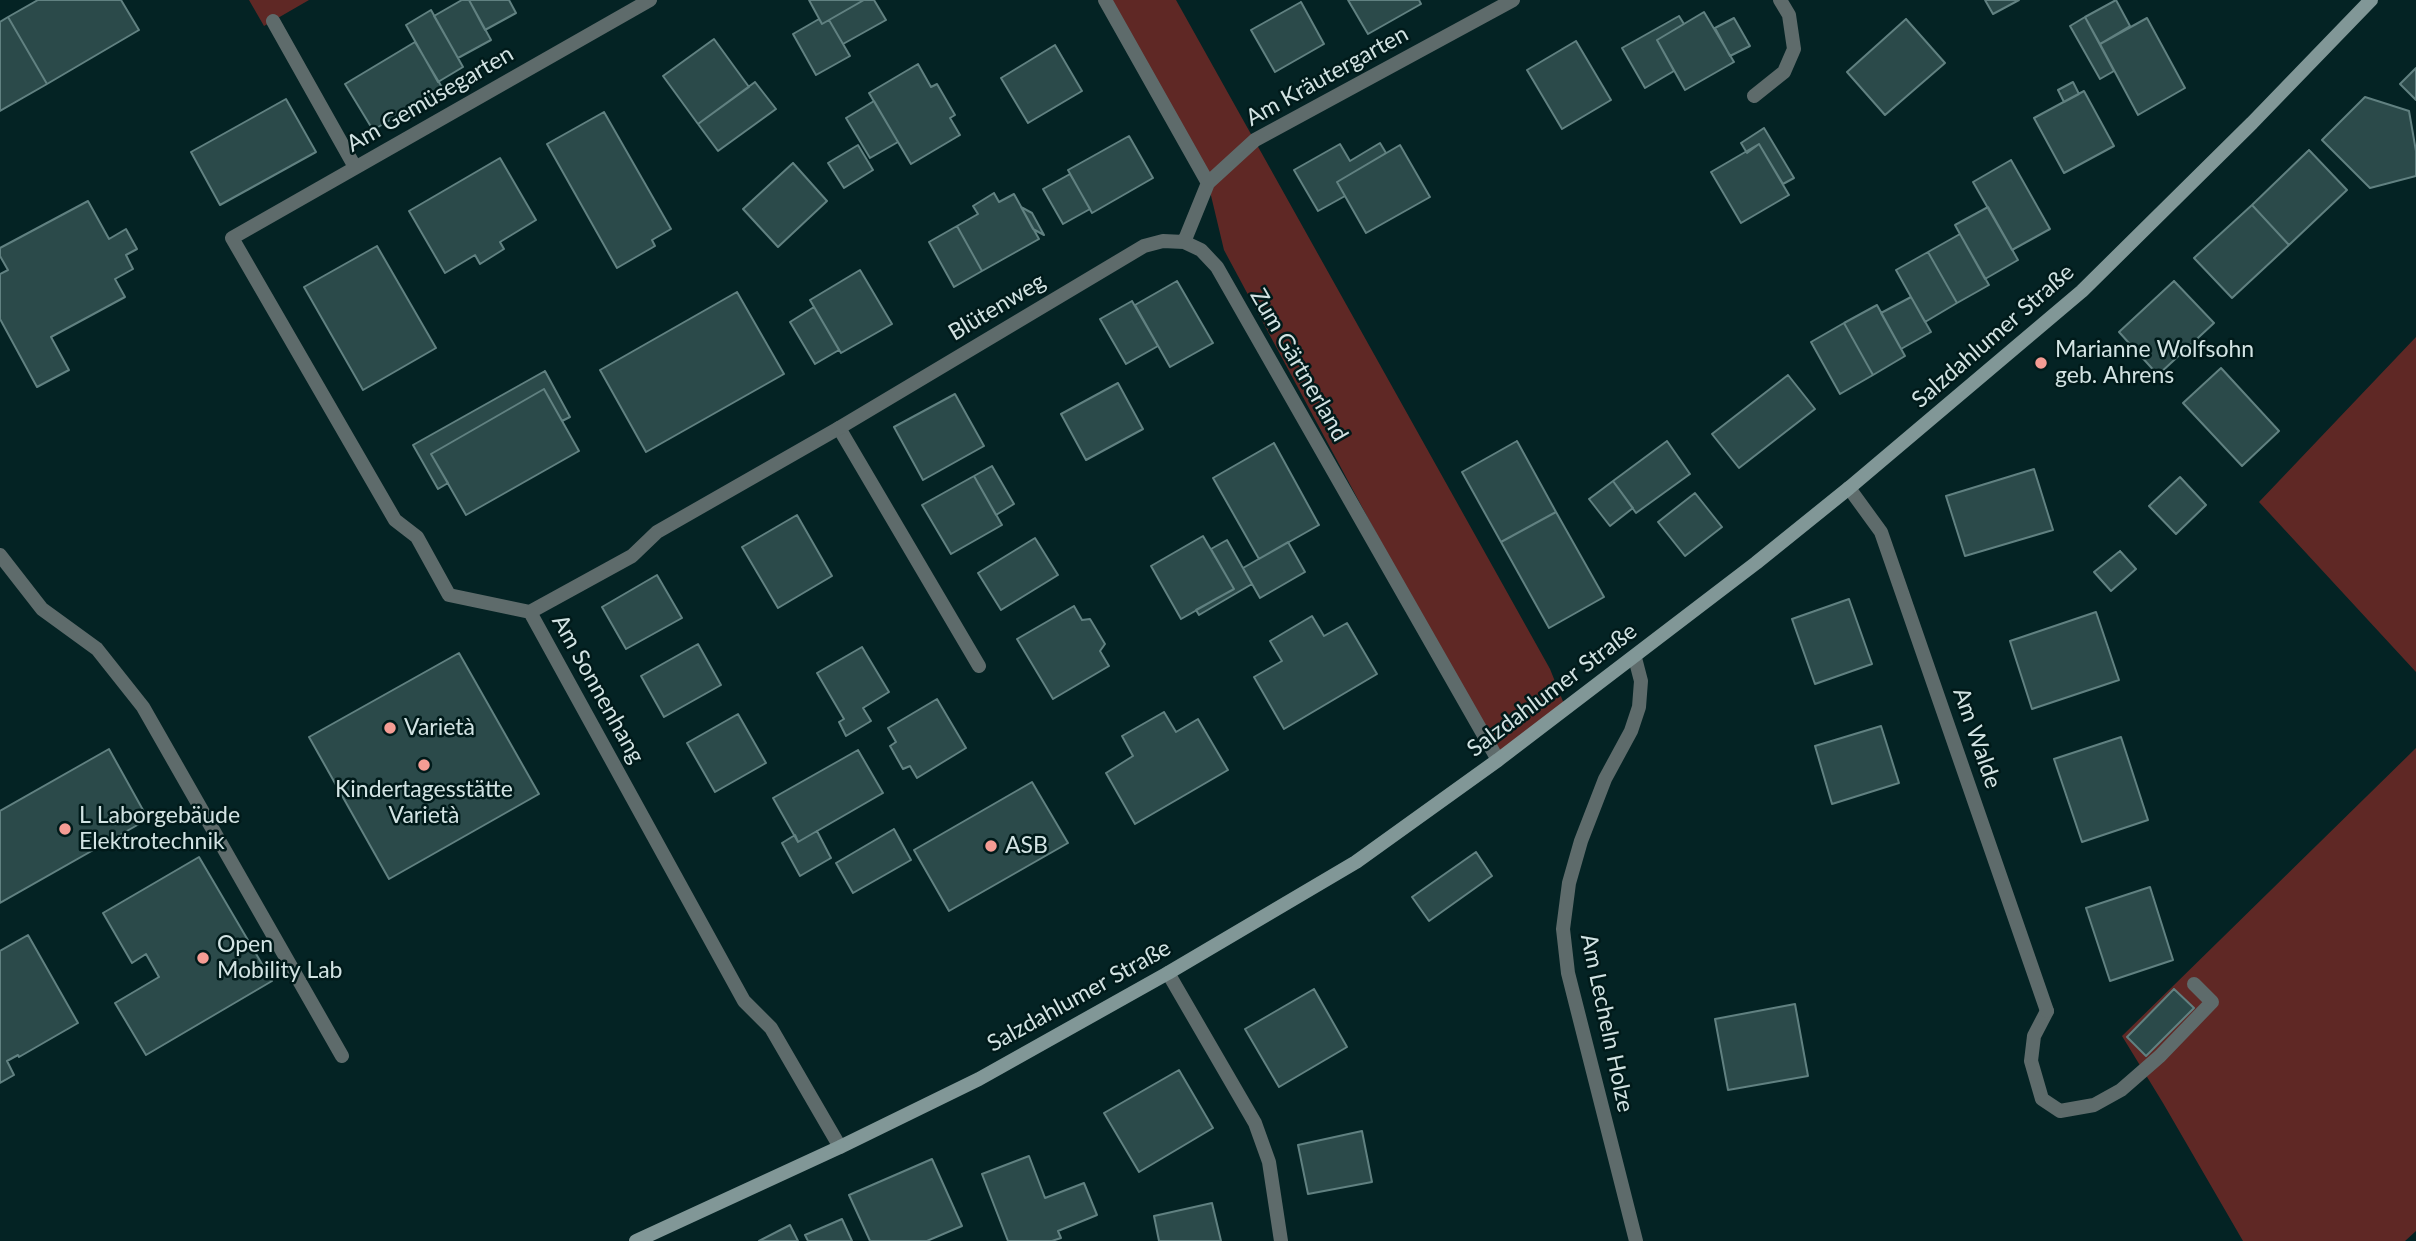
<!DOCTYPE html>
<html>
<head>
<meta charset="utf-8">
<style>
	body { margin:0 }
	canvas { display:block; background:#042324 }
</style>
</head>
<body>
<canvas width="2416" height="1241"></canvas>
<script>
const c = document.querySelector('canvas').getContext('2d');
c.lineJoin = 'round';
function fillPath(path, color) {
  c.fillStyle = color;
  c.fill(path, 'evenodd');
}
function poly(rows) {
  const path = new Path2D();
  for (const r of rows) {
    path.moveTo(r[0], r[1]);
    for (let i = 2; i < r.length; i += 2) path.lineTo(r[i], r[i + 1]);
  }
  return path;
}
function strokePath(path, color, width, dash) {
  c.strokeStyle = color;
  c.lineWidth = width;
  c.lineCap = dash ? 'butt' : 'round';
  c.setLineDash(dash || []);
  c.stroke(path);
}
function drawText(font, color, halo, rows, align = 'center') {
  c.font = font + ' Lato,sans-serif';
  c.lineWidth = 5;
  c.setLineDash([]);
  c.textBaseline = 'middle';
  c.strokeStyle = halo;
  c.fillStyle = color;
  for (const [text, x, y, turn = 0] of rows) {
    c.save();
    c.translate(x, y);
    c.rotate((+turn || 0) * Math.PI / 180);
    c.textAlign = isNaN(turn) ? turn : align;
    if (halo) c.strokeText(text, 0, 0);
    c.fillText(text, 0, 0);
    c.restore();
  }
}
const green = poly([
	[249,0,309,0,264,26],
	[1104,0,1176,0,1550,669,1566,709,1498,760,1224,250,1208,183],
	[2416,337,2416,672,2259,502],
	[2416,748,2416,1231,2405,1241,2243,1241,2163,1103,2122,1036]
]);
const building = poly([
	[38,0,121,0,139,30,47,84,8,17,38,0],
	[462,0,469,0,491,40,458,58,434,16,462,0],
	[469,0,509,0,516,13,485,30,469,0],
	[809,0,864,0,822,24,809,0],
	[864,0,874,0,886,20,843,44,829,20,864,0],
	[1348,0,1419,0,1421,4,1368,34,1348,0],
	[1985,0,2019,0,1993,14,1985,0],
	[2116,0,2130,26,2100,44,2085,17,2116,0],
	[1301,2,1324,44,1275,72,1251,30,1301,2],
	[431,10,463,67,438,82,406,25,431,10],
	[1704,12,1734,62,1685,90,1657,40,1704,12],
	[1679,16,1684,24,1657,40,1674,71,1645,88,1622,48,1679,16],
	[8,17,47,84,0,111,0,22,8,17],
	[2085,17,2114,71,2100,79,2070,26,2085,17],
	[1734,18,1750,46,1730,56,1715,28,1734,18],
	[2147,18,2185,88,2138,115,2100,44,2147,18],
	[819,19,822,24,829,20,850,56,816,75,793,34,819,19],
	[1906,19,1945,63,1885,115,1847,72,1906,19],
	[714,39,749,87,698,124,663,76,714,39],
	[1576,41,1611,100,1562,129,1527,70,1576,41],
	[415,42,443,89,373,130,345,84,415,42],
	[1055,45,1082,91,1028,123,1001,78,1055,45],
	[918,64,931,87,937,84,955,115,950,118,960,135,911,164,869,93,918,64],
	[2416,68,2416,100,2400,84,2416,68],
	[755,82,776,109,718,151,698,124,755,82],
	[2073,82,2079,94,2064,102,2058,90,2073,82],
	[2084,91,2114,146,2064,173,2034,118,2084,91],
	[2365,97,2409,111,2416,151,2416,176,2370,188,2322,140,2365,97],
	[286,99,316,152,220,205,191,152,286,99],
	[874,101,898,142,870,158,846,118,874,101],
	[604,112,671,229,652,240,655,246,617,268,547,144,604,112],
	[1764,128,1794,178,1783,184,1759,144,1747,153,1741,143,1764,128],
	[1129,136,1153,178,1092,213,1068,170,1129,136],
	[1380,143,1386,153,1337,182,1345,196,1318,211,1294,170,1340,144,1350,161,1380,143],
	[1759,144,1789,195,1741,223,1711,172,1759,144],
	[858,145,873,170,844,188,828,163,858,145],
	[1400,145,1430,197,1366,233,1337,182,1400,145],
	[2309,150,2347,190,2289,245,2252,205,2309,150],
	[500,158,536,220,500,242,504,249,480,264,475,255,445,273,409,211,500,158],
	[2011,160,2050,229,2012,250,1973,182,2011,160],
	[793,163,827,201,778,247,743,209,793,163],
	[1070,174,1090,209,1063,224,1043,189,1070,174],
	[994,193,999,202,1014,194,1039,239,982,271,957,226,978,214,973,206,994,193],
	[88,201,109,239,126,229,137,249,126,255,133,269,115,279,125,297,51,337,69,370,37,387,0,319,0,274,8,270,0,256,0,248,88,201],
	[2252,205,2289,245,2232,298,2194,258,2252,205],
	[1021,207,1032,213,1044,235,1033,229,1021,207],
	[1988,207,2018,260,1985,279,1955,225,1988,207],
	[957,226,982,271,954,287,929,242,957,226],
	[1960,234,1989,285,1957,303,1928,252,1960,234],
	[377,246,436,348,363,390,304,287,377,246],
	[1928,252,1957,303,1925,322,1896,270,1928,252],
	[860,270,892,324,841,353,810,300,860,270],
	[1177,281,1213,343,1170,367,1135,305,1177,281],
	[2174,281,2214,323,2158,375,2119,332,2174,281],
	[737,292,784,374,646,452,600,370,737,292],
	[1911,297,1931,332,1901,349,1881,313,1911,297],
	[1132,301,1158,346,1126,364,1100,319,1132,301],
	[1877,305,1905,356,1873,375,1844,323,1877,305],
	[814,307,839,350,815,364,790,322,814,307],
	[1844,323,1873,375,1840,394,1811,342,1844,323],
	[2221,368,2279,431,2242,466,2183,403,2221,368],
	[545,371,570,417,562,421,544,389,431,454,448,483,438,489,413,445,545,371],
	[1788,375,1815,409,1739,468,1712,434,1788,375],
	[1118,383,1143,429,1086,460,1061,414,1118,383],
	[544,389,579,451,466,515,431,454,544,389],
	[955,394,984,446,923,480,894,427,955,394],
	[1517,441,1556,512,1501,542,1462,472,1517,441],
	[1667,441,1690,474,1636,513,1613,481,1667,441],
	[1274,443,1319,525,1259,559,1213,478,1274,443],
	[992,466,1014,504,996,515,974,476,992,466],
	[2034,469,2053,530,1965,556,1946,496,2034,469],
	[974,476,1002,525,951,554,922,505,974,476],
	[2180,477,2206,505,2176,534,2149,506,2180,477],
	[1613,481,1633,508,1610,526,1589,499,1613,481],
	[1695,493,1722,527,1685,556,1658,522,1695,493],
	[1556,512,1604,597,1549,628,1501,542,1556,512],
	[797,515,832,576,778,608,742,547,797,515],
	[1203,536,1234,589,1181,619,1151,566,1203,536],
	[1035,538,1058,575,1001,610,978,573,1035,538],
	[1227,540,1252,584,1199,615,1196,610,1234,589,1211,549,1227,540],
	[1288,542,1305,572,1260,598,1243,568,1288,542],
	[2120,551,2136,569,2111,591,2094,572,2120,551],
	[657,575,682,618,626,649,602,607,657,575],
	[1849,599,1872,664,1815,684,1792,619,1849,599],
	[1074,606,1082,620,1090,619,1105,644,1100,651,1109,666,1053,699,1017,639,1074,606],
	[2096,612,2119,680,2032,709,2010,641,2096,612],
	[1312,616,1324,636,1347,623,1377,674,1284,729,1254,677,1282,661,1270,641,1312,616],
	[698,644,721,685,664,717,641,676,698,644],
	[862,647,889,692,863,708,871,721,846,736,839,722,844,719,817,673,862,647],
	[459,653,539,794,389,879,309,737,459,653],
	[937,699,966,748,917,778,910,766,903,769,890,746,896,742,888,728,937,699],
	[1164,712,1176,732,1198,719,1228,770,1135,824,1106,773,1133,756,1122,736,1164,712],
	[738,714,766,763,715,792,687,743,738,714],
	[1881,726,1899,783,1832,804,1815,746,1881,726],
	[2121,737,2148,820,2082,842,2054,759,2121,737],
	[109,749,148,819,0,903,0,811,109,749],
	[858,750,883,793,798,842,773,798,858,750],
	[1032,782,1068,843,949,911,914,850,1032,782],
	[894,829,911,860,853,893,836,863,894,829],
	[817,831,831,858,800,876,782,843,795,835,798,842,817,831],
	[1476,852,1492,876,1429,921,1412,897,1476,852],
	[199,857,272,981,146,1055,115,1003,159,977,146,954,132,963,103,913,199,857],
	[2150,887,2173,960,2110,981,2086,908,2150,887],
	[28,935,78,1023,19,1057,18,1055,7,1061,14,1075,0,1083,0,951,28,935],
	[1314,989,1347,1047,1279,1087,1245,1029,1314,989],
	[2174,989,2194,1008,2146,1056,2127,1037,2174,989],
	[1795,1004,1808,1076,1728,1090,1715,1019,1795,1004],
	[1179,1070,1213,1128,1139,1172,1104,1113,1179,1070],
	[1362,1131,1372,1182,1308,1194,1298,1145,1362,1131],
	[1029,1156,1045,1198,1084,1183,1097,1215,1058,1231,1061,1238,1052,1241,1008,1241,982,1174,1029,1156],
	[932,1159,962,1226,927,1241,870,1241,849,1195,932,1159],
	[1212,1203,1221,1241,1159,1241,1154,1216,1212,1203],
	[842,1219,852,1241,808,1241,805,1235,842,1219],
	[790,1225,798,1241,759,1241,790,1225]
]);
const lane = poly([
	[1754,96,1784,72,1794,49,1789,15,1780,0],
	[839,428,979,666],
	[0,555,42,609,97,649,143,707,342,1056],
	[1168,973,1255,1123,1269,1162,1281,1241],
	[2047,1011,2034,1036,2031,1061,2042,1099,2060,1111,2094,1105,2121,1090,2160,1056,2212,1002,2194,984]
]);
const street = poly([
	[650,0,232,238,395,520,417,537,449,595,530,612,744,1001,771,1028,840,1147],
	[1105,0,1208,183,1184,242],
	[273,21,355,167],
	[1208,183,1255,140,1513,0],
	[1849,488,1881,532,2047,1011],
	[530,612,632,556,657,532,839,428,1144,246,1163,241,1184,242,1201,250,1217,267,1498,760],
	[1635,658,1641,681,1639,707,1631,731,1605,779,1581,841,1569,883,1563,929,1568,973,1636,1241]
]);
const secondary = poly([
	[636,1241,840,1147,979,1079,1168,973,1356,862,1498,760,1756,563,1849,488,2082,291,2252,123,2371,0]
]);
const markers = [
	[2041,363,7,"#f59c94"],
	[390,728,7,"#f59c94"],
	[424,765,7,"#f59c94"],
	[65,829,7,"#f59c94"],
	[991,846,7,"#f59c94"],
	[203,958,7,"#f59c94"]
];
const streetNames = [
	["Am Kräutergarten",1327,76,-29],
	["Am Gemüsegarten",430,99,-30],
	["Blütenweg",997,307,-31],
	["Salzdahlumer Straße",1993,336,-41],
	["Zum Gärtnerland",1299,365,60],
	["Am Sonnenhang",598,689,61],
	["Salzdahlumer Straße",1552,690,-37],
	["Am Walde",1977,738,71],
	["Salzdahlumer Straße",1079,996,-29],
	["Am Lecheln Holze",1607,1023,78]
];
const poiNames = [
	["Marianne Wolfsohn",2055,350],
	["geb. Ahrens",2055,376],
	["Varietà",404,728],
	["Kindertagesstätte",424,790,"center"],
	["Varietà",424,816,"center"],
	["L Laborgebäude",79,816],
	["Elektrotechnik",79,842],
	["ASB",1005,846],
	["Open",217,945],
	["Mobility Lab",217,971]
];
fillPath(green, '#5f2825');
fillPath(building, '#2b4a4a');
strokePath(building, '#618181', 2);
strokePath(lane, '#5e6b6b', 14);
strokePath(street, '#5e6b6b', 14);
strokePath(secondary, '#819797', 14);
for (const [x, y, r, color] of markers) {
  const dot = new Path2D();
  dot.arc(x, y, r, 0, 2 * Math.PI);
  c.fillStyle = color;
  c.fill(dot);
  strokePath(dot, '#001a1a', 2.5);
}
drawText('23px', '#d2e3e3', '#001a1a', streetNames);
drawText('23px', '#d2e3e3', '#001a1a', poiNames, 'left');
</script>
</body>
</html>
